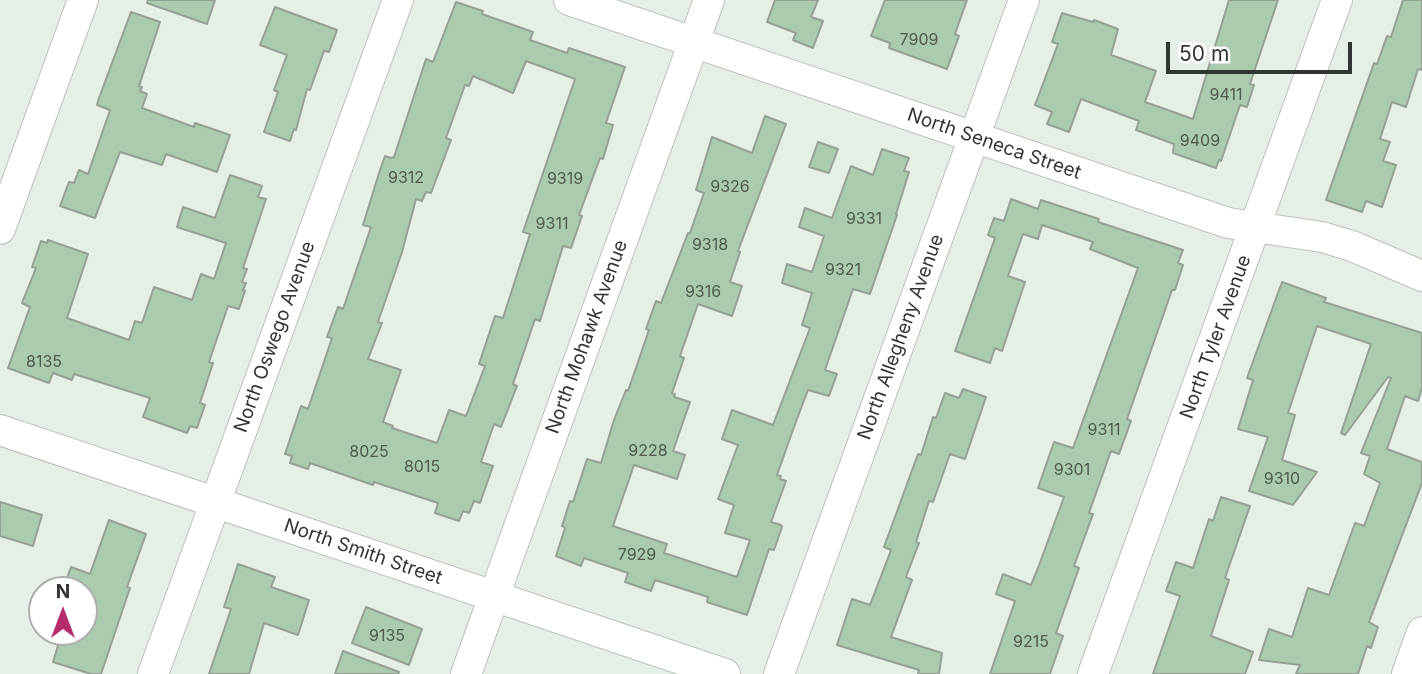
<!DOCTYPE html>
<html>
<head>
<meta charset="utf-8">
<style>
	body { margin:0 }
	#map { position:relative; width:1422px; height:674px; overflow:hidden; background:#e5efe6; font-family:Inter,sans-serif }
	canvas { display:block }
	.north { position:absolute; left:28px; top:576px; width:70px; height:70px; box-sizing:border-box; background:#fff; border:2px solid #adaead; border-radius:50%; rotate:0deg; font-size:19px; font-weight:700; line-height:28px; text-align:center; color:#313531 }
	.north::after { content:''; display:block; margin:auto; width:24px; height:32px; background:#b62d6d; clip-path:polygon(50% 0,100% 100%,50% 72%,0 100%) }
	.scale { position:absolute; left:1166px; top:42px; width:186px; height:32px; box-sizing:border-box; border:4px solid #313531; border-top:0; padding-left:9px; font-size:21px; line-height:24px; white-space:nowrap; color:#313531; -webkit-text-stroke:5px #fff; paint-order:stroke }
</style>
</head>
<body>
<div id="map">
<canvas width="1422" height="674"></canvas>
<div class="north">N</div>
<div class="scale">50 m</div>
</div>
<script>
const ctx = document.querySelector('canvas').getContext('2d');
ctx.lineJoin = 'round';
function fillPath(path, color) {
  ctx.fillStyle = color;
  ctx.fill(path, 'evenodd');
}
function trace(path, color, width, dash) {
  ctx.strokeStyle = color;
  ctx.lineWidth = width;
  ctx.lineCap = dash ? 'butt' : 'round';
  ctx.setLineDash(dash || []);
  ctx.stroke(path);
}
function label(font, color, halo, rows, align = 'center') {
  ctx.font = font + ' Inter,sans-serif';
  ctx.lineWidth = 7;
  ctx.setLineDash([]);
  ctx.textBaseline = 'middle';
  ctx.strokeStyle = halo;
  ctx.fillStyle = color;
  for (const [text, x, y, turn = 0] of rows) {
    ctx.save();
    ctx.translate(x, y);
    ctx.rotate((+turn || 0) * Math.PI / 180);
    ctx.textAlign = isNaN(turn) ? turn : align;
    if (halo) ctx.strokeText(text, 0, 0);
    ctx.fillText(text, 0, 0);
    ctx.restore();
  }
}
const building = new Path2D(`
	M 148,0 L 215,0 L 207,24 L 147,3 Z
	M 775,0 L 818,0 L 811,17 L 823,21 L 813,48 L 793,40 L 796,33 L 767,22 Z
	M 885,0 L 967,0 L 955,34 L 959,36 L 947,69 L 889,48 L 890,43 L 871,36 Z
	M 1229,0 L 1278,0 L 1250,84 L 1254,85 L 1247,107 L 1240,105 L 1221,161 L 1219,160 L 1216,168 L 1173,153 L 1174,144 L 1136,130 L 1139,121 L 1081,99 L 1069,132 L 1047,124 L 1052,112 L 1035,105 L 1058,44 L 1052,42 L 1062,13 L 1093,22 L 1094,20 L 1118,29 L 1111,55 L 1156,71 L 1145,102 L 1193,119 Z
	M 1403,0 L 1422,0 L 1422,70 L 1418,69 L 1406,107 L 1392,102 L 1380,139 L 1390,142 L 1383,161 L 1396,165 L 1382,207 L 1366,201 L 1362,212 L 1326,200 L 1374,63 L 1377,64 L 1387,36 L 1391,37 Z
	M 456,2 L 483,11 L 482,14 L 533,32 L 530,40 L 567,53 L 569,48 L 625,67 L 606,123 L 613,125 L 603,159 L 600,158 L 579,215 L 582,216 L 571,248 L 563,246 L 540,321 L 535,319 L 513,384 L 517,386 L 501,427 L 494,424 L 481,462 L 493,466 L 480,503 L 474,501 L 469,513 L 463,511 L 459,521 L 435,513 L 438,503 L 374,482 L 373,485 L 310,463 L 308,469 L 290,463 L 292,456 L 285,454 L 301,406 L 308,409 L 332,338 L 327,337 L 338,307 L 343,309 L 371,227 L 363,225 L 379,173 L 385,156 L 391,158 L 394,157 L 426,59 L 433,62 ZM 526,61 L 575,79 L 523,232 L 530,234 L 503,318 L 495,316 L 479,364 L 485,366 L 466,416 L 449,410 L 437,443 L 392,428 L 393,426 L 383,422 L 401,370 L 368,359 L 382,323 L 378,322 L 402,252 L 416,199 L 422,201 L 426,192 L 431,193 L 451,140 L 446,138 L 465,85 L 469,86 L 473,76 L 513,93 Z
	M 275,7 L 337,30 L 329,52 L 324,51 L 310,90 L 307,89 L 296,130 L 294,129 L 290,141 L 264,132 L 278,92 L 274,90 L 287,55 L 260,45 Z
	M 131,12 L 160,22 L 139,86 L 142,87 L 140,91 L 147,94 L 142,108 L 194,127 L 195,123 L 230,135 L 217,172 L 166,154 L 162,165 L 120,152 L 95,218 L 60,206 L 69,182 L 74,183 L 79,170 L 88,174 L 110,110 L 97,105 L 99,98 Z
	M 765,116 L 786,124 L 738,251 L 740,252 L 730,282 L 742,286 L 732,316 L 698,304 L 680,356 L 684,358 L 672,393 L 675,394 L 674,397 L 690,402 L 673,451 L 685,455 L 677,479 L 634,465 L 613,526 L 667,544 L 664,553 L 737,577 L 750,540 L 725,533 L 734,505 L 718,499 L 738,445 L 722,439 L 732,410 L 773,425 L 810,328 L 802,325 L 812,293 L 782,283 L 787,264 L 812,272 L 824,236 L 799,227 L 805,208 L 832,218 L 851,166 L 873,175 L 882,149 L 909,158 L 904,171 L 909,172 L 896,214 L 897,215 L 870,294 L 853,289 L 825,370 L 837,374 L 829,396 L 808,390 L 794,427 L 777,475 L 781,476 L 780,479 L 786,481 L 771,522 L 781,525 L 782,527 L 774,550 L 769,549 L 747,615 L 707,602 L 708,597 L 655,580 L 651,591 L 625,582 L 628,573 L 584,558 L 581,566 L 556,556 L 565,528 L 562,526 L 570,501 L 573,502 L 587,459 L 601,463 L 614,420 L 626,390 L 628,391 L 649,330 L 646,329 L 656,301 L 661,303 L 688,233 L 690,233 L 704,193 L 696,190 L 712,137 L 752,153 Z
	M 818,142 L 838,149 L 829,173 L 809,167 Z
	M 230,175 L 262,186 L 258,197 L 266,199 L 243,268 L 247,269 L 242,282 L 246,283 L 243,290 L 245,291 L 239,309 L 228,306 L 209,362 L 213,363 L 200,403 L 205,405 L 197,428 L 190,426 L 187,433 L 143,417 L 150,398 L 74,374 L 72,380 L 53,373 L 49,383 L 8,368 L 30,307 L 22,303 L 36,268 L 32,267 L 41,241 L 47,243 L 48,240 L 88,254 L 67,318 L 129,340 L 135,321 L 142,323 L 154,287 L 192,300 L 201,274 L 214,279 L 226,243 L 177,227 L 183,207 L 215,218 Z
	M 1011,199 L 1038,209 L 1041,200 L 1099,219 L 1098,222 L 1183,250 L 1178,263 L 1183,265 L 1175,290 L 1172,290 L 1127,419 L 1131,421 L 1119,454 L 1111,451 L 1089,513 L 1093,514 L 1074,566 L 1079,568 L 1056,633 L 1063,636 L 1050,674 L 990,674 L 1015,601 L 996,594 L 1003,574 L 1031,585 L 1038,568 L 1064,497 L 1038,488 L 1054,442 L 1073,448 L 1138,268 L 1090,249 L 1093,242 L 1042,225 L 1038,239 L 1023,234 L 1008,276 L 1025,282 L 1002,351 L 995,348 L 990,363 L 955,351 L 995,238 L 988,235 L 994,218 L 1004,221 Z
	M 1282,282 L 1326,298 L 1324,302 L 1422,333 L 1422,388 L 1418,401 L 1405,396 L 1387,449 L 1422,462 L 1422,483 L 1369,622 L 1378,627 L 1371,648 L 1367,646 L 1358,674 L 1296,674 L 1300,665 L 1259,660 L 1269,629 L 1292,637 L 1308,588 L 1329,595 L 1355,523 L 1364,526 L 1380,483 L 1364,474 L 1370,456 L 1361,453 L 1391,378 L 1388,377 L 1345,435 L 1341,433 L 1371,344 L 1317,326 L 1288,413 L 1295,415 L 1282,460 L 1317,472 L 1293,505 L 1249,491 L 1268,437 L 1238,429 L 1253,380 L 1247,378 Z
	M 963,389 L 986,397 L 965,459 L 950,454 L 933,502 L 929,501 L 916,542 L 919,543 L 906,577 L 912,580 L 891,637 L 942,653 L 939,674 L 918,674 L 919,670 L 837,645 L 852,599 L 870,605 L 891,550 L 884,547 L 918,454 L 921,455 L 933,417 L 936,418 L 945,393 L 959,398 Z
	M 1221,497 L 1250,506 L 1225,578 L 1229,580 L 1211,636 L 1253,652 L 1245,674 L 1153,674 L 1180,596 L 1166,591 L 1176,562 L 1193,568 L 1209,519 L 1213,521 Z
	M 0,502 L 42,515 L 33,546 L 0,536 Z
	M 109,520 L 146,534 L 127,587 L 130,588 L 101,674 L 91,674 L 53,662 L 62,632 L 84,632 L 84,590 L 74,590 L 64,586 L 71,567 L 90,574 Z
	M 238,564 L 275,577 L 271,587 L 309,600 L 298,635 L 264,623 L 249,674 L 209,674 L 231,609 L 224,607 Z
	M 366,607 L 422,629 L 409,665 L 352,643 Z
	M 343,651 L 399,672 L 398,674 L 335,674 Z`);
fillPath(building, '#abcbae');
trace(building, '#96a097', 2);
const minor = new Path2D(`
	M 569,0 L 1228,223 L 1322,237 L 1352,246 L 1422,276
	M 0,229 L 83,0
	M 0,430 L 725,674
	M 153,674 L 398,0
	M 466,674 L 709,0
	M 779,674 L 1024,0
	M 1093,674 L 1337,0
	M 1407,674 L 1422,632`);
trace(minor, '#b9c3ba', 32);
trace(minor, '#fff', 30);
label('16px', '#505a50', null, [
	["7909",919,40],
	["9411",1226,95],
	["9409",1200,141],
	["9312",406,178],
	["9319",565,179],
	["9326",730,187],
	["9331",864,219],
	["9311",552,224],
	["9318",710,245],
	["9321",843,270],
	["9316",703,292],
	["8135",44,362],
	["9311",1104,430],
	["9228",648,451],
	["8025",369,452],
	["8015",422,467],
	["9301",1072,470],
	["9310",1282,479],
	["7929",637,555],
	["9135",387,636],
	["9215",1031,642]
]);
label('19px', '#313531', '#fff', [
	["North Seneca Street",994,144,19],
	["North Oswego Avenue",275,337,-70],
	["North Mohawk Avenue",587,337,-70],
	["North Allegheny Avenue",901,337,-70],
	["North Tyler Avenue",1216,337,-70],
	["North Smith Street",363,552,19]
]);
</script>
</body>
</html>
